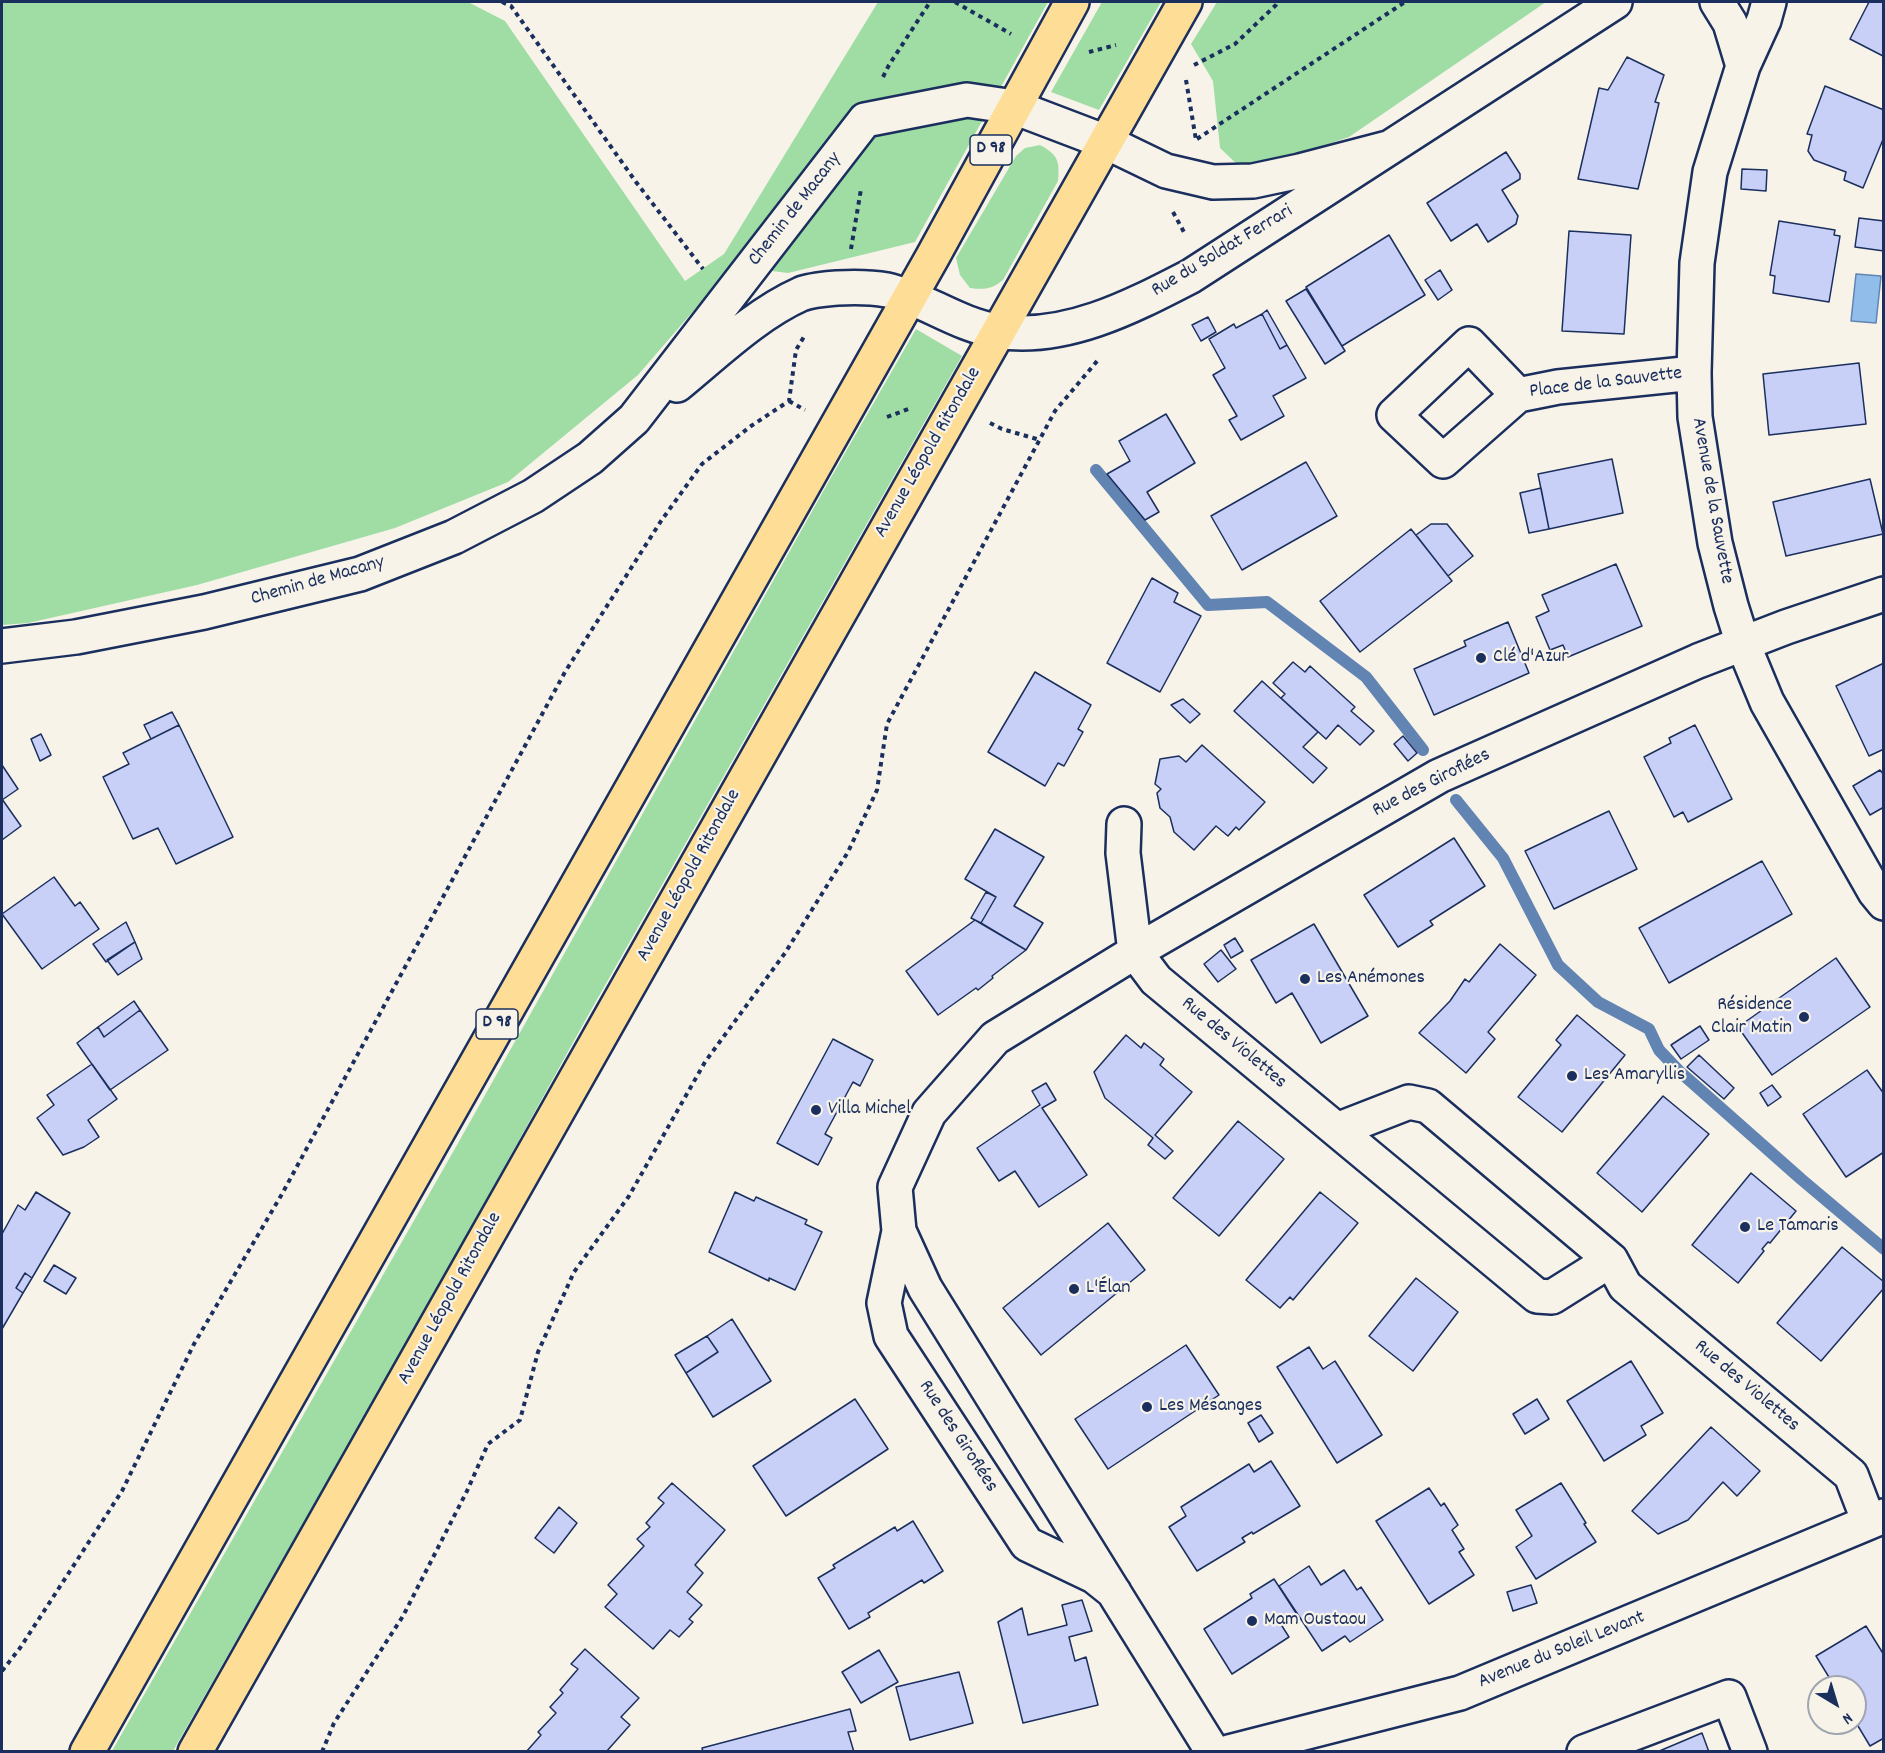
<!DOCTYPE html>
<html>
<head>
<meta charset="utf-8">
<style>
	body { margin:0 }
	#map { position:relative; width:1885px; height:1753px; overflow:hidden; background:#f7f3e8; font-family:Dekko,sans-serif }
	canvas { display:block }
	.frame { position:absolute; inset:0; border:3px solid #1b2f5e; pointer-events:none }
	.north { position:absolute; left:1807px; top:1675px; width:60px; height:60px; box-sizing:border-box; background:#f7f3e8; border:2px solid #9fa5b1; border-radius:50%; rotate:142deg; font-size:16px; font-weight:700; line-height:24px; text-align:center; color:#1b2f5e }
	.north::after { content:''; display:block; margin:auto; width:21px; height:27px; background:#1b2f5e; clip-path:polygon(50% 0,100% 100%,50% 72%,0 100%) }
</style>
</head>
<body>
<div id="map">
<canvas width="1885" height="1753"></canvas>
<div class="frame"></div>
<div class="north">N</div>
</div>
<script>
const ctx = document.querySelector('canvas').getContext('2d');
ctx.lineJoin = 'round';
function fillPath(path, color) {
  ctx.fillStyle = color;
  ctx.fill(path, 'evenodd');
}
function trace(path, color, width, dash) {
  ctx.strokeStyle = color;
  ctx.lineWidth = width;
  ctx.lineCap = dash ? 'butt' : 'round';
  ctx.setLineDash(dash || []);
  ctx.stroke(path);
}
function label(font, color, halo, rows, align = 'center') {
  ctx.font = font + ' Dekko,sans-serif';
  ctx.lineWidth = 4.5;
  ctx.setLineDash([]);
  ctx.textBaseline = 'middle';
  ctx.strokeStyle = halo;
  ctx.fillStyle = color;
  for (const [text, x, y, turn = 0] of rows) {
    ctx.save();
    ctx.translate(x, y);
    ctx.rotate((+turn || 0) * Math.PI / 180);
    ctx.textAlign = isNaN(turn) ? turn : align;
    if (halo) ctx.strokeText(text, 0, 0);
    ctx.fillText(text, 0, 0);
    ctx.restore();
  }
}
fillPath(new Path2D(`
	M 2,2 L 468,2 L 505,21 L 685,281 L 724,254 L 878,2 L 1048,2 L 915,242 L 788,273 L 732,266 L 638,375 L 508,482 L 395,528 L 197,585 L 28,623 L 2,625 Z
	M 1102,2 L 1161,2 L 1099,110 L 1051,92 Z
	M 1217,2 L 1546,2 L 1349,137 L 1262,167 L 1240,167 L 1220,148 L 1213,81 L 1191,44 Z
	M 1040,145 C 1058,155 1060,161 1058,181 L 1003,280 C 992,289 984,290 970,288 L 960,275 L 956,258 L 1016,156 L 1025,148 Z
	M 916,329 L 962,356 L 591,1010 L 429,1303 L 173,1751 L 112,1751 L 457,1145 L 829,481 Z`), '#9fdda5');
const water = new Path2D(`
	M 1856,274 L 1881,276 L 1876,323 L 1851,321 Z`);
fillPath(water, '#90bdea');
trace(water, '#6184b2', 1.5);
trace(new Path2D(`
	M 1096,470 L 1208,605 L 1267,602 L 1366,677 L 1423,750
	M 1456,800 L 1503,858 L 1558,965 L 1598,1002 L 1649,1029 L 1659,1050 L 1679,1071 L 1801,1179 L 1884,1249`), '#6184b2', 12);
const building = new Path2D(`
	M 1869,2 L 1884,2 L 1883,56 L 1850,39 Z
	M 1627,57 L 1664,75 L 1655,102 L 1659,103 L 1638,189 L 1578,179 L 1599,88 L 1608,90 Z
	M 1825,86 L 1884,110 L 1884,137 L 1863,188 L 1844,180 L 1846,172 L 1814,160 L 1808,151 L 1812,135 L 1807,134 Z
	M 1506,152 L 1520,174 L 1520,179 L 1502,190 L 1518,216 L 1516,224 L 1488,242 L 1477,224 L 1451,241 L 1427,203 Z
	M 1742,169 L 1767,170 L 1766,191 L 1741,189 Z
	M 1859,218 L 1884,221 L 1884,251 L 1855,247 Z
	M 1779,221 L 1835,230 L 1834,235 L 1840,236 L 1829,302 L 1773,293 L 1775,276 L 1770,275 Z
	M 1569,231 L 1631,235 L 1624,334 L 1562,331 Z
	M 1389,235 L 1425,295 L 1342,346 L 1306,287 Z
	M 1440,270 L 1452,290 L 1438,300 L 1425,280 Z
	M 1306,289 L 1345,351 L 1325,364 L 1286,301 Z
	M 1267,310 L 1287,345 L 1280,349 L 1262,314 Z
	M 1262,314 L 1280,349 L 1287,345 L 1306,378 L 1273,396 L 1284,416 L 1241,440 L 1229,420 L 1237,416 L 1213,375 L 1225,368 L 1209,339 L 1234,324 L 1236,328 Z
	M 1208,317 L 1216,332 L 1201,341 L 1192,325 Z
	M 1859,363 L 1866,424 L 1769,435 L 1763,374 Z
	M 1166,414 L 1195,463 L 1147,492 L 1159,512 L 1145,520 L 1107,474 L 1130,461 L 1119,441 Z
	M 1612,459 L 1623,513 L 1549,529 L 1538,474 Z
	M 1306,462 L 1337,516 L 1242,570 L 1211,516 Z
	M 1870,479 L 1883,534 L 1786,556 L 1773,502 Z
	M 1541,488 L 1549,529 L 1529,533 L 1520,493 Z
	M 1431,524 L 1447,524 L 1473,556 L 1448,576 L 1416,535 Z
	M 1411,529 L 1452,581 L 1360,652 L 1320,601 Z
	M 1616,564 L 1642,626 L 1568,657 L 1563,645 L 1550,650 L 1536,617 L 1549,611 L 1542,595 Z
	M 1152,578 L 1178,593 L 1174,602 L 1201,616 L 1160,692 L 1107,663 Z
	M 1508,622 L 1529,673 L 1434,715 L 1414,669 L 1466,646 L 1464,641 Z
	M 1293,662 L 1305,672 L 1310,666 L 1355,707 L 1351,711 L 1374,731 L 1360,745 L 1338,725 L 1326,739 L 1281,698 L 1285,694 L 1273,683 Z
	M 1884,663 L 1884,749 L 1869,756 L 1836,686 Z
	M 1035,672 L 1091,705 L 1078,729 L 1083,732 L 1064,766 L 1058,763 L 1045,786 L 988,752 Z
	M 1262,681 L 1318,732 L 1303,747 L 1327,768 L 1313,783 L 1234,711 Z
	M 1183,699 L 1200,714 L 1190,723 L 1171,705 Z
	M 172,712 L 179,725 L 151,739 L 144,725 Z
	M 179,725 L 233,837 L 176,864 L 158,828 L 133,839 L 103,777 L 129,764 L 123,753 Z
	M 1695,725 L 1732,799 L 1688,822 L 1683,812 L 1674,817 L 1644,757 L 1671,743 L 1669,738 Z
	M 41,734 L 51,755 L 40,761 L 31,739 Z
	M 1403,736 L 1417,753 L 1408,761 L 1394,744 Z
	M 1202,745 L 1265,802 L 1239,830 L 1236,827 L 1228,836 L 1216,826 L 1194,850 L 1174,832 L 1170,817 L 1160,808 L 1157,793 L 1161,789 L 1155,784 L 1160,759 L 1179,756 L 1186,762 Z
	M 2,765 L 18,789 L 2,800 Z
	M 1880,770 L 1884,775 L 1884,807 L 1870,815 L 1853,786 Z
	M 2,799 L 21,826 L 2,840 Z
	M 1609,811 L 1637,869 L 1554,909 L 1525,851 Z
	M 995,829 L 1044,857 L 1014,906 L 1043,923 L 1026,950 L 981,923 L 996,897 L 965,879 Z
	M 1454,838 L 1485,886 L 1430,921 L 1433,925 L 1398,947 L 1364,895 Z
	M 1762,861 L 1792,914 L 1669,983 L 1639,928 Z
	M 54,877 L 75,906 L 80,902 L 99,929 L 42,969 L 2,914 Z
	M 986,892 L 996,897 L 981,923 L 971,918 Z
	M 975,920 L 1026,950 L 992,976 L 993,978 L 978,990 L 976,988 L 938,1015 L 906,971 Z
	M 126,922 L 135,942 L 106,962 L 93,944 Z
	M 1314,924 L 1368,1016 L 1321,1043 L 1292,993 L 1276,1003 L 1251,960 Z
	M 1235,938 L 1243,951 L 1231,958 L 1224,945 Z
	M 135,942 L 142,959 L 118,975 L 107,960 Z
	M 1500,944 L 1536,975 L 1488,1032 L 1495,1039 L 1466,1073 L 1419,1033 L 1450,1001 L 1465,979 L 1469,982 Z
	M 1221,950 L 1236,969 L 1218,982 L 1204,964 Z
	M 1836,958 L 1870,1007 L 1772,1075 L 1738,1027 Z
	M 134,1001 L 140,1010 L 104,1037 L 98,1027 Z
	M 140,1010 L 168,1050 L 110,1090 L 77,1043 L 98,1027 L 104,1037 Z
	M 1577,1015 L 1625,1055 L 1562,1132 L 1518,1097 L 1561,1045 L 1556,1040 Z
	M 1700,1026 L 1709,1040 L 1681,1059 L 1671,1045 Z
	M 1126,1035 L 1141,1048 L 1144,1043 L 1164,1059 L 1160,1065 L 1192,1092 L 1155,1135 L 1173,1151 L 1165,1159 L 1148,1145 L 1153,1138 L 1105,1098 L 1094,1072 Z
	M 833,1039 L 873,1060 L 860,1086 L 853,1082 L 825,1134 L 832,1138 L 818,1165 L 777,1143 Z
	M 1699,1055 L 1734,1088 L 1724,1099 L 1687,1067 Z
	M 92,1064 L 117,1099 L 88,1120 L 99,1137 L 84,1147 L 63,1155 L 37,1118 L 54,1105 L 47,1095 Z
	M 1867,1070 L 1884,1094 L 1884,1152 L 1846,1177 L 1803,1114 Z
	M 1046,1083 L 1056,1100 L 1042,1108 L 1087,1175 L 1039,1207 L 1015,1171 L 999,1181 L 977,1148 L 1040,1105 L 1032,1091 Z
	M 1772,1085 L 1781,1097 L 1768,1106 L 1760,1093 Z
	M 1663,1096 L 1709,1134 L 1642,1212 L 1597,1173 Z
	M 1238,1121 L 1284,1159 L 1219,1236 L 1173,1198 Z
	M 1751,1173 L 1796,1211 L 1770,1243 L 1768,1242 L 1762,1249 L 1764,1251 L 1738,1283 L 1692,1245 Z
	M 36,1192 L 70,1213 L 32,1278 L 25,1273 L 16,1288 L 23,1293 L 2,1329 L 2,1234 L 18,1205 L 25,1210 Z
	M 735,1192 L 754,1201 L 756,1197 L 807,1220 L 805,1224 L 822,1232 L 795,1290 L 769,1278 L 769,1281 L 709,1252 Z
	M 1320,1192 L 1358,1223 L 1293,1300 L 1290,1297 L 1280,1308 L 1246,1280 Z
	M 1108,1223 L 1145,1270 L 1041,1355 L 1003,1308 Z
	M 1842,1247 L 1884,1282 L 1884,1288 L 1821,1361 L 1777,1323 Z
	M 54,1265 L 76,1278 L 66,1294 L 44,1281 Z
	M 25,1273 L 32,1278 L 23,1293 L 16,1288 Z
	M 1416,1278 L 1458,1312 L 1413,1371 L 1369,1336 Z
	M 732,1319 L 771,1381 L 713,1417 L 686,1373 L 718,1352 L 707,1336 Z
	M 707,1336 L 718,1352 L 686,1373 L 675,1355 Z
	M 1186,1345 L 1219,1395 L 1108,1469 L 1075,1419 Z
	M 1309,1347 L 1323,1369 L 1335,1361 L 1382,1435 L 1337,1463 L 1277,1367 Z
	M 1631,1361 L 1663,1413 L 1641,1426 L 1646,1435 L 1604,1461 L 1567,1401 Z
	M 855,1399 L 888,1449 L 786,1516 L 753,1466 Z
	M 1537,1399 L 1549,1419 L 1525,1434 L 1513,1414 Z
	M 1261,1415 L 1273,1433 L 1259,1442 L 1248,1423 Z
	M 1711,1427 L 1760,1471 L 1737,1496 L 1723,1482 L 1688,1520 L 1658,1534 L 1632,1511 Z
	M 1271,1461 L 1300,1506 L 1253,1534 L 1252,1532 L 1242,1538 L 1245,1542 L 1197,1571 L 1169,1527 L 1186,1516 L 1181,1507 L 1249,1464 L 1254,1472 Z
	M 672,1483 L 725,1530 L 695,1565 L 703,1573 L 687,1592 L 702,1605 L 689,1619 L 693,1622 L 679,1637 L 670,1630 L 653,1649 L 605,1607 L 617,1594 L 608,1585 L 644,1546 L 637,1539 L 650,1527 L 646,1523 L 664,1503 L 658,1498 Z
	M 1561,1483 L 1586,1523 L 1584,1524 L 1596,1542 L 1536,1579 L 1516,1547 L 1532,1536 L 1516,1510 Z
	M 1429,1488 L 1441,1506 L 1444,1503 L 1458,1525 L 1452,1530 L 1464,1549 L 1459,1552 L 1474,1575 L 1429,1604 L 1376,1521 Z
	M 559,1507 L 577,1523 L 554,1553 L 535,1538 Z
	M 913,1521 L 943,1571 L 924,1583 L 922,1580 L 868,1613 L 870,1617 L 849,1629 L 818,1578 L 835,1568 L 833,1565 L 895,1527 L 897,1531 Z
	M 1309,1566 L 1321,1585 L 1344,1570 L 1357,1590 L 1361,1587 L 1383,1620 L 1350,1642 L 1345,1636 L 1322,1651 L 1279,1586 Z
	M 1274,1579 L 1298,1616 L 1282,1626 L 1289,1637 L 1232,1674 L 1204,1629 L 1252,1598 L 1250,1594 Z
	M 1531,1585 L 1537,1603 L 1513,1611 L 1507,1592 Z
	M 1082,1600 L 1092,1631 L 1069,1637 L 1075,1661 L 1086,1657 L 1098,1705 L 1023,1723 L 998,1622 L 1022,1608 L 1028,1635 L 1067,1625 L 1062,1605 Z
	M 1866,1626 L 1884,1655 L 1884,1738 L 1870,1746 L 1855,1721 L 1855,1687 L 1835,1687 L 1816,1656 Z
	M 585,1649 L 639,1698 L 621,1717 L 630,1725 L 606,1752 L 526,1752 L 541,1735 L 538,1732 L 556,1713 L 550,1707 L 563,1693 L 560,1690 L 578,1669 L 571,1664 Z
	M 879,1650 L 898,1682 L 861,1703 L 842,1672 Z
	M 959,1672 L 973,1723 L 910,1740 L 896,1687 Z
	M 850,1709 L 856,1731 L 848,1732 L 854,1752 L 703,1752 L 702,1748 Z
	M 1702,1733 L 1709,1752 L 1657,1752 Z`);
fillPath(building, '#c9d0f8');
trace(building, '#1b2f5e', 1.5);
const street = new Path2D(`
	M 1717,2 L 1730,23 L 1743,66
	M 1769,2 L 1764,20 L 1743,66 L 1710,172 L 1697,263 L 1694,373 L 1695,417 L 1715,543 L 1731,606 L 1743,644 L 1767,702 L 1875,892 L 1884,903
	M 677,385 C 715,354 756,314 801,294 C 811,290 826,289 837,288 C 854,287 870,287 887,290 C 925,299 958,325 997,331 C 1065,342 1133,306 1191,276 L 1615,2
	M 1518,395 L 1443,461 L 1394,415 L 1469,344 L 1518,395 L 1558,387 L 1694,373
	M 2,646 L 76,637 L 204,612 L 360,574 L 454,537 L 533,496 L 590,458 L 634,419 L 865,120 L 967,100 L 1014,107 L 1106,142 L 1166,171 L 1213,182 L 1253,181 L 1300,171 L 1388,148
	M 1124,824 L 1123,853 L 1135,952 L 1156,980 L 1537,1296 L 1552,1297 L 1611,1260 L 1625,1286 L 1851,1475 L 1869,1522
	M 1337,1130 L 1409,1102 L 1428,1106 L 1611,1260
	M 899,1231 L 925,1288 L 1213,1752
	M 1114,1592 L 1094,1576 L 1027,1544 L 891,1336 L 884,1303 L 899,1231 L 895,1187 L 929,1113 L 995,1038 L 1135,952 L 1439,776 L 1698,661 L 1786,627 L 1884,594
	M 1229,1752 L 1460,1693 L 1884,1516
	M 1584,1752 L 1729,1697 L 1750,1752`);
const highway = new Path2D(`
	M 87,1752 L 933,256 L 1072,2
	M 195,1752 L 1185,2`);
trace(street, '#1b2f5e', 38);
trace(highway, '#1b2f5e', 38);
trace(new Path2D(`
	M 502,2 L 511,6 L 636,182 L 703,269
	M 955,2 L 1011,34
	M 1089,52 L 1116,45
	M 1194,65 L 1235,44 L 1276,5 L 1278,2
	M 883,77 L 889,65 L 930,2
	M 1186,80 L 1196,140
	M 1197,139 L 1405,2
	M 1173,212 L 1185,234
	M 851,249 L 861,189
	M 789,401 L 805,410
	M 887,417 L 911,408
	M 990,423 L 1002,429 L 1040,440
	M 2,1671 L 20,1648 L 122,1491 L 194,1344 L 282,1194 L 565,672 L 661,521 L 702,464 L 751,426 L 789,401 L 796,350 L 805,335
	M 322,1752 L 334,1723 L 403,1616 L 467,1491 L 488,1444 L 520,1420 L 538,1352 L 574,1272 L 629,1196 L 705,1062 L 785,953 L 848,852 L 877,790 L 887,724 L 1055,411 L 1098,360`), '#1b2f5e', 4, [4.5, 4.5]);
trace(street, '#f7f3e8', 33);
trace(highway, '#fedd96', 33);
for (const [x, y, r, color] of [
	[1481,658,6,"#1b2f5e"],
	[1305,979,6,"#1b2f5e"],
	[1804,1017,6,"#1b2f5e"],
	[1572,1076,6,"#1b2f5e"],
	[816,1110,6,"#1b2f5e"],
	[1745,1227,6,"#1b2f5e"],
	[1074,1289,6,"#1b2f5e"],
	[1147,1407,6,"#1b2f5e"],
	[1252,1621,6,"#1b2f5e"]
]) {
  const dot = new Path2D();
  dot.arc(x, y, r, 0, 2 * Math.PI);
  ctx.fillStyle = color;
  ctx.fill(dot);
  trace(dot, '#f7f3e8', 2);
}
for (const [x, y, w] of [
	[991,150,42],
	[497,1024,42]
]) {
  const box = new Path2D();
  box.roundRect(x - w / 2, y - 15, w, 30, 4.5);
  ctx.fillStyle = '#f7f3e8';
  ctx.fill(box);
  trace(box, '#1b2f5e', 1.5);
}
label('bold 18px', '#1b2f5e', null, [
	["D 98",991,150],
	["D 98",497,1024]
]);
label('20px', '#1b2f5e', '#f7f3e8', [
	["Chemin de Macany",796,210,-52],
	["Rue du Soldat Ferrari",1223,252,-31],
	["Place de la Sauvette",1606,384,-7],
	["Avenue Léopold Ritondale",929,453,-60],
	["Avenue de la Sauvette",1711,501,80],
	["Chemin de Macany",318,582,-16],
	["Rue des Giroflées",1432,784,-27],
	["Avenue Léopold Ritondale",690,876,-61],
	["Rue des Violettes",1233,1044,40],
	["Avenue Léopold Ritondale",451,1299,-61],
	["Rue des Violettes",1746,1387,40],
	["Rue des Giroflées",957,1437,57],
	["Avenue du Soleil Levant",1562,1651,-22]
]);
label('20px', '#1b2f5e', '#f7f3e8', [
	["Clé d'Azur",1493,658],
	["Les Anémones",1317,979],
	["Résidence",1792,1006,"right"],
	["Clair Matin",1792,1029,"right"],
	["Les Amaryllis",1584,1076],
	["Villa Michel",828,1110],
	["Le Tamaris",1757,1227],
	["L'Élan",1086,1289],
	["Les Mésanges",1159,1407],
	["Mam Oustaou",1264,1621]
], 'left');
</script>
</body>
</html>
